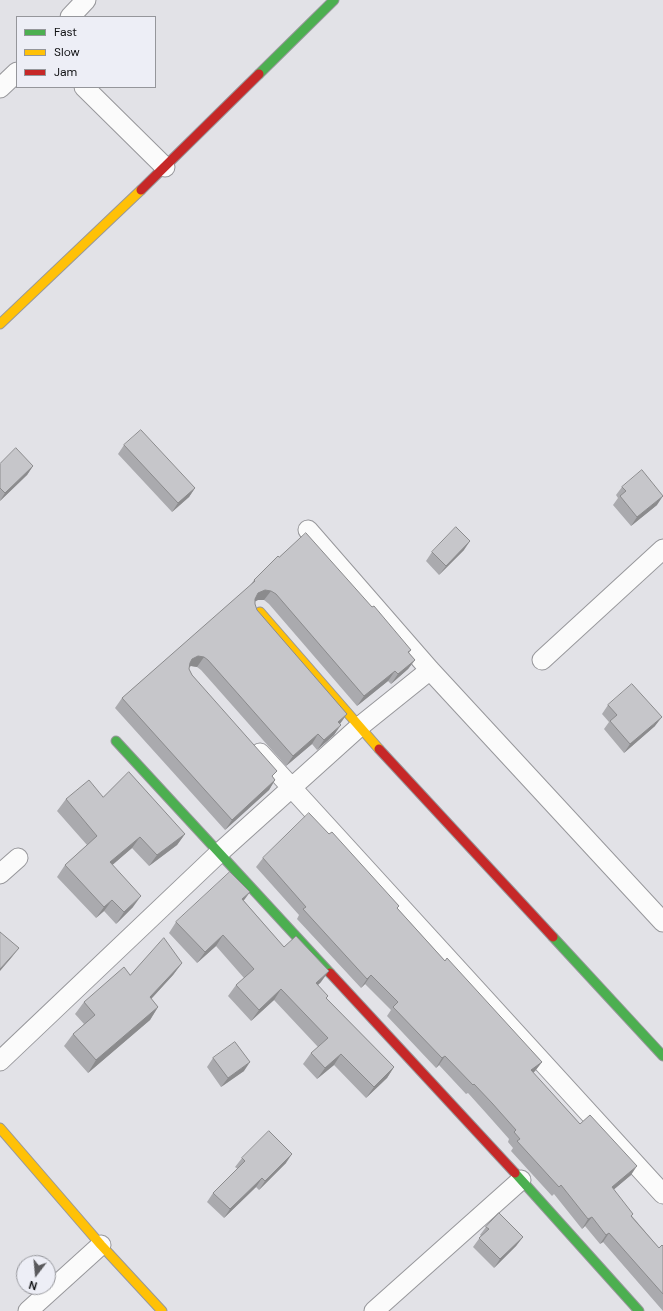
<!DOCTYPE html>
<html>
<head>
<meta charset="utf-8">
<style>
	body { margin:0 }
	#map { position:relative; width:663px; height:1311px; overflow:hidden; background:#e2e2e7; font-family:"DM Sans",sans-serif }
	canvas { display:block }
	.legend { position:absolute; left:16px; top:16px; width:140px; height:72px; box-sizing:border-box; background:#edeef6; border:1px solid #95969b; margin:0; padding:5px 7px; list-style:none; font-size:12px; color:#101113 }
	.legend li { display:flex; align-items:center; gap:8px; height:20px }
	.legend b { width:20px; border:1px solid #95969b }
	.north { position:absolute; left:16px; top:1255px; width:40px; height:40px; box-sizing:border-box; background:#edeef6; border:1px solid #95969b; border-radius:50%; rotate:196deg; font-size:11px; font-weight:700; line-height:16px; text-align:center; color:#101113 }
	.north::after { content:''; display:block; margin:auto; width:14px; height:18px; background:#5a5a5d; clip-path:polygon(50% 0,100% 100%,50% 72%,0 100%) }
</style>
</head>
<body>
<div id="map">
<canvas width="663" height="1311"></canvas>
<ul class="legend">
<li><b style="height:5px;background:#4caf50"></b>Fast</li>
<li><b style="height:5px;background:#ffc107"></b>Slow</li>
<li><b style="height:5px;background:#c62828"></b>Jam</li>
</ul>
<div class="north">N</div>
</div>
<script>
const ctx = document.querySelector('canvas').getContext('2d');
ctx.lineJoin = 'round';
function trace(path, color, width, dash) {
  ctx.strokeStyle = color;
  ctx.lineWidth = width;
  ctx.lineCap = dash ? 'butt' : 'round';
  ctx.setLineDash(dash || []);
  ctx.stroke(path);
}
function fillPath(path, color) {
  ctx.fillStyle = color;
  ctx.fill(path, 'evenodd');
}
const street = new Path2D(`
	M 70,17 L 86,0
	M 84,87 L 165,167
	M 0,88 L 17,72
	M 308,530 L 430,670 L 663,922
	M 542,660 L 663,549
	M 260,753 L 663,1194
	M 0,874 L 18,858
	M 0,1061 L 219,853 L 359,727 L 430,670
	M 28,1311 L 101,1245
	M 374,1311 L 521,1180`);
const fast = new Path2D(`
	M 259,74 L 334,0
	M 116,741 L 330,973
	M 553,937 L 663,1056
	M 515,1173 L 639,1311`);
const slow = new Path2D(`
	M 0,324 L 141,190
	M 260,612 L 379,749
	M 0,1128 L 101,1245 L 162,1311`);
const jam = new Path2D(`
	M 141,190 L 259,74
	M 379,749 L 553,937
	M 330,973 L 515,1173`);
trace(street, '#97979b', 21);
trace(fast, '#97979b', 11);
trace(slow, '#97979b', 11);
trace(jam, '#97979b', 11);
trace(street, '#fbfbfb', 19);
trace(fast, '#4caf50', 9);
trace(slow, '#ffc107', 9);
trace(jam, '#c62828', 9);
fillPath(new Path2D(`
	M 124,445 L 195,488 L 189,497 L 172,512 L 118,454 Z
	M 0,464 L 33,466 L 27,475 L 0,501 Z
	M 622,487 L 657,505 L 631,526 L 613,505 L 618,498 L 616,495 Z
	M 464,550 L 439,575 L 426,561 L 432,552 Z
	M 254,580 L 411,650 L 409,653 L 415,660 L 408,669 L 391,684 L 388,681 L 357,706 L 269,604 L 264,600 L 258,600 L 255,601 L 255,604 L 257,610 L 340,724 L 334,735 L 317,750 L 312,744 L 286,766 L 201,670 L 197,667 L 191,666 L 189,667 L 189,669 L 192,675 L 275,780 L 269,790 L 225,830 L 115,708 L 122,698 L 249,587 Z
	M 608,705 L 655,726 L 624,753 L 604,729 L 609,722 L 602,714 Z
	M 103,797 L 185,834 L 177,845 L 149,866 L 132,848 L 112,865 L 133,907 L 116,924 L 104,911 L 96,918 L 57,877 L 65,865 L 87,845 L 57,811 L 66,799 Z
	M 263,858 L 397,908 L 445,961 L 542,1062 L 535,1071 L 533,1073 L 580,1124 L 631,1175 L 613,1190 L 632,1216 L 659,1248 L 663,1246 L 663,1311 L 603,1242 L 600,1244 L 585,1226 L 582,1229 L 554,1194 L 552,1196 L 511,1151 L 513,1148 L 508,1142 L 509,1139 L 486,1113 L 468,1093 L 466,1094 L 439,1065 L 436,1068 L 387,1016 L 391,1010 L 365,984 L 361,988 L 297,919 L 299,915 L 256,867 Z
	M 244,901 L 284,947 L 321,982 L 318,985 L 326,998 L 394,1067 L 387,1078 L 366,1098 L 334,1065 L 317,1079 L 303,1064 L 311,1053 L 318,1047 L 274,1000 L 251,1021 L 228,996 L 236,985 L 244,978 L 216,946 L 197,963 L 169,933 L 176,922 Z
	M 182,963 L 173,975 L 151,999 L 158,1007 L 150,1020 L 88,1073 L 64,1046 L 73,1034 L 84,1024 L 75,1014 L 84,1002 L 130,975 Z
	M 213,1058 L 244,1071 L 221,1087 L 207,1067 Z
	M 242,1158 L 286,1163 L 259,1190 L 256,1187 L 224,1218 L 207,1202 L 213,1193 L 238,1169 L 235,1167 Z
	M 486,1227 L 523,1237 L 516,1246 L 494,1268 L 473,1247 L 481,1236 L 480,1235 Z`), '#aaaaae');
fillPath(new Path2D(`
	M 33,466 L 27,475 L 0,501 L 5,493 Z
	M 195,488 L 189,497 L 172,512 L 178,503 Z
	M 663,496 L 657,505 L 631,526 L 637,517 Z
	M 470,541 L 464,550 L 439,575 L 446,566 Z
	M 265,590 L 271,591 L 264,600 L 258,600 L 252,603 L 258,593 Z
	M 198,656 L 204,657 L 197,667 L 191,666 L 185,669 L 192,659 Z
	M 415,660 L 408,669 L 391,684 L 398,674 Z
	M 395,671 L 388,681 L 357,706 L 364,696 Z
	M 347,714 L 340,724 L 338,722 Z
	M 662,717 L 655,726 L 624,753 L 630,744 Z
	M 341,725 L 334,735 L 317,750 L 324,740 Z
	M 318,734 L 312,744 L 286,766 L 293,756 Z
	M 275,780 L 269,790 L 225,830 L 232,820 Z
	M 185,834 L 177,845 L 149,866 L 157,855 Z
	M 140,837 L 132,848 L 102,874 L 110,862 Z
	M 250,892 L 242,903 L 242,899 Z
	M 141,896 L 133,907 L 116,924 L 124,912 Z
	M 112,900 L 104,911 L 96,918 L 104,907 Z
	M 223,935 L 216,946 L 197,963 L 205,952 Z
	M 19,948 L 12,957 L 0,971 L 0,969 Z
	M 182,963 L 173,975 L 141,1010 L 150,997 Z
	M 329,971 L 321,982 L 308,994 L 316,983 Z
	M 371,975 L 365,984 L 361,988 L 367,979 Z
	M 281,989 L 274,1000 L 251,1021 L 259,1010 Z
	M 158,1007 L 150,1020 L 88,1073 L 96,1060 Z
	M 341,1054 L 334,1065 L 317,1079 L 325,1068 Z
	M 445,1056 L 439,1065 L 436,1068 L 442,1058 Z
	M 250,1062 L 244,1071 L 221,1087 L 228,1078 Z
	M 542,1062 L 535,1071 L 525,1080 L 531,1070 Z
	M 394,1067 L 387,1078 L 366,1098 L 374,1087 Z
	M 292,1154 L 286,1163 L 259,1190 L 265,1181 Z
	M 637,1166 L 631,1175 L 605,1197 L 612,1187 Z
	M 262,1178 L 256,1187 L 224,1218 L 230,1209 Z
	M 592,1217 L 585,1226 L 582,1229 L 588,1219 Z
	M 609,1233 L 603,1242 L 600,1244 L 606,1235 Z
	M 523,1237 L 516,1246 L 494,1268 L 500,1259 Z`), '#8b8b8d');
const building = new Path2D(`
	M 141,430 L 195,488 L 178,503 L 124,445 Z
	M 16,448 L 33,466 L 5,493 L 0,488 L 0,464 Z
	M 642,470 L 663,496 L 637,517 L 620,496 L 626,491 L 622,487 Z
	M 456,527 L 470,541 L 446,566 L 432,552 Z
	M 306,533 L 372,607 L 374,606 L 411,650 L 408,652 L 415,660 L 398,674 L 395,671 L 364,696 L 276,594 L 271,591 L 265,590 L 258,593 L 255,599 L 255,604 L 257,610 L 347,714 L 338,722 L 341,725 L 324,740 L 318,734 L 293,756 L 208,660 L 204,657 L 198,656 L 192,659 L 190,663 L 189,669 L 192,675 L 277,771 L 272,776 L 275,780 L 232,820 L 122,698 L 255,581 L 254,580 L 278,556 L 279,557 Z
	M 632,684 L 662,717 L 630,744 L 610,721 L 617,715 L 608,705 Z
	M 129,772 L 185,834 L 157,855 L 140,837 L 110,862 L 141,896 L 124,912 L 112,900 L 104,907 L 65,865 L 97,836 L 66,799 L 89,780 L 103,797 Z
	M 309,813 L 329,834 L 332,832 L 399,906 L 397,908 L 445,961 L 447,958 L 542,1062 L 531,1070 L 580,1124 L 590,1115 L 637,1166 L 612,1187 L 633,1214 L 631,1216 L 659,1248 L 662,1245 L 663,1246 L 663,1294 L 609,1233 L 606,1235 L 592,1217 L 588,1219 L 561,1185 L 559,1187 L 517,1141 L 520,1139 L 514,1132 L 516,1130 L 492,1103 L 474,1084 L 473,1085 L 445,1056 L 442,1058 L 393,1007 L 398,1002 L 371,975 L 367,979 L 303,909 L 306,907 L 263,858 Z
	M 230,872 L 250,892 L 242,899 L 284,947 L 296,936 L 329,971 L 316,983 L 328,996 L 326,998 L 394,1067 L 374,1087 L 341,1054 L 325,1068 L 311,1053 L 328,1038 L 281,989 L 259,1010 L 236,985 L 254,969 L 223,935 L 205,952 L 176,922 Z
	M 0,932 L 19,948 L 0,969 Z
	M 164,938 L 182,963 L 150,997 L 158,1007 L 96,1060 L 73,1034 L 95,1015 L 84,1002 L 124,967 L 130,975 Z
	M 235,1042 L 250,1062 L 228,1078 L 213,1058 Z
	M 269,1131 L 292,1154 L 265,1181 L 262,1178 L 230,1209 L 213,1193 L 245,1161 L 242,1158 Z
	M 499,1213 L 523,1237 L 500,1259 L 479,1238 L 489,1229 L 486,1227 Z`);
fillPath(building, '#c6c6ca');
trace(building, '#8b8b8d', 1);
</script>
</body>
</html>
